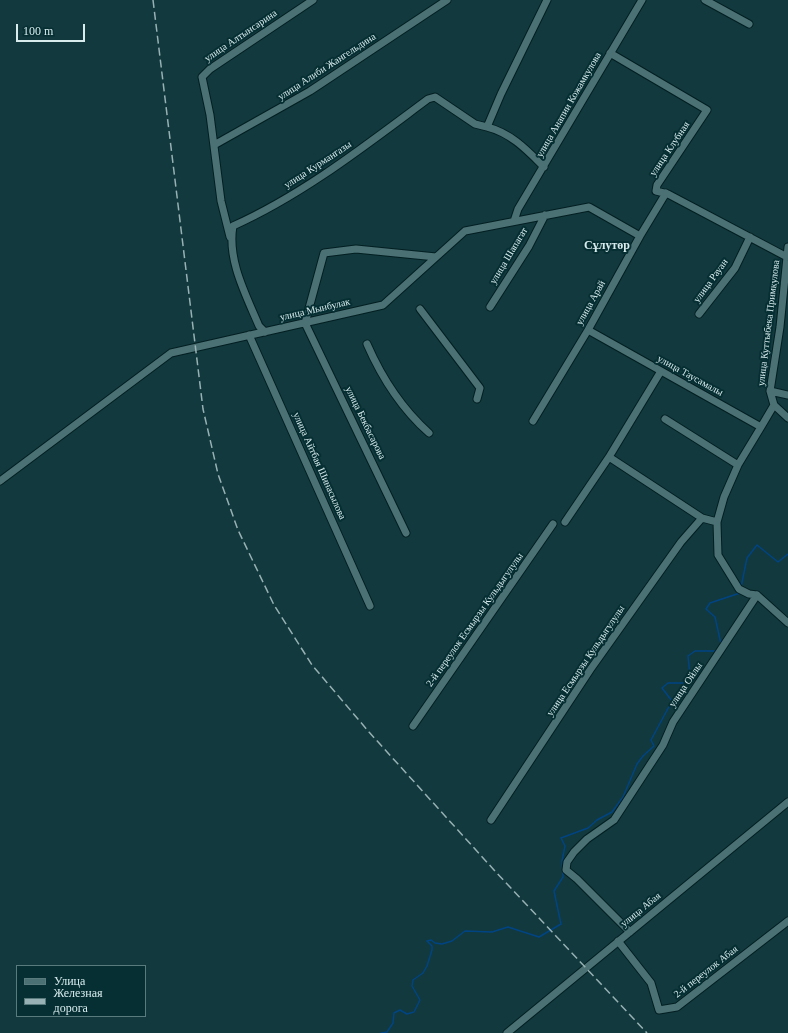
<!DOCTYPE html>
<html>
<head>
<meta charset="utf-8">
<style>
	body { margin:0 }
	#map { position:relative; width:788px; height:1033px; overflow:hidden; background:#12393d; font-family:Georgia,serif }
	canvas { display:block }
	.legend { position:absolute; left:16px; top:965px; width:130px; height:52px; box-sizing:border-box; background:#062f33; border:1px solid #5a7b7e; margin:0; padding:5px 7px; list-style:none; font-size:12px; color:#d8ecee }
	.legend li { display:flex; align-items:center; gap:8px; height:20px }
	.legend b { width:20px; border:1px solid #5a7b7e }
	.scale { position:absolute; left:16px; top:24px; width:69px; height:18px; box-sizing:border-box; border:2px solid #d8ecee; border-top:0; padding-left:5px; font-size:12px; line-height:14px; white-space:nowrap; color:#d8ecee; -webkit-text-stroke:3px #062f33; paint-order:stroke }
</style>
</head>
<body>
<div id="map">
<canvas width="788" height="1033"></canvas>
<ul class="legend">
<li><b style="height:5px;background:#4b7175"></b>Улица</li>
<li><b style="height:5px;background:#97b1b4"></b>Железная дорога</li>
</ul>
<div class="scale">100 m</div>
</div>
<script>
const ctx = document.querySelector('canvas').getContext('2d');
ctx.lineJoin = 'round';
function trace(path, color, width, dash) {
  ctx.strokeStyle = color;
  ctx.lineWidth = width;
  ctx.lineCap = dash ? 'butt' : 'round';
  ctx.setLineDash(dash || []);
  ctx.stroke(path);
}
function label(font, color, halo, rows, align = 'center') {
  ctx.font = font + ' Georgia,serif';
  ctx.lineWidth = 4;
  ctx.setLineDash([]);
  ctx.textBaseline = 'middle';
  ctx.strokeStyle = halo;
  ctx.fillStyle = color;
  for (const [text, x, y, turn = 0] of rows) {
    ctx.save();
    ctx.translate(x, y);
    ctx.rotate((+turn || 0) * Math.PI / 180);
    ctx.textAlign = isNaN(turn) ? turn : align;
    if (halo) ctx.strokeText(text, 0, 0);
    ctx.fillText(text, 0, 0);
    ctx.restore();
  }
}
trace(new Path2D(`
	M 741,587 L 747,558 L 757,545 L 778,562 L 788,554
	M 721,644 L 715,617 L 706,609 L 710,603 L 740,593
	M 381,1033 L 387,1032 L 393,1023 L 394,1013 L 400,1010 L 407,1014 L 414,1012 L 420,1000 L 412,986 L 413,980 L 423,973 L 427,966 L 432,950 L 432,946 L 427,941 L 431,940 L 435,943 L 442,944 L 452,941 L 465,931 L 492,932 L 508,927 L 539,937 L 561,924 L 554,891 L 563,877 L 562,861 L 565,846 L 561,838 L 588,828 L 597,820 L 612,812 L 623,797 L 637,764 L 643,756 L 654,746 L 651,740 L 672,701 L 662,688 L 668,683 L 683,683 L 690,675 L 688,656 L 695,651 L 716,651`), '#004484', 1.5);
const minor = new Path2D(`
	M 705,0 L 749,24
	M 610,53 L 707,110 L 657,185 L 656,191 L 668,194 L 787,257
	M 487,127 C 511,133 527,150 544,167
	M 214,145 L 310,91 L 447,0
	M 514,221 L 518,209 L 642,0
	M 230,237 L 221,201 L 210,115 L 202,77 L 210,69 L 313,0
	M 788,247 L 780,327 L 770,391 L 774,405 L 788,418
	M 490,307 L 529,246 L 545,215
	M 420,309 L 480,388 L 477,399
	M 699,314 L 735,268 L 750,237
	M 588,330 L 761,427 L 774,405
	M 265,332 L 259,326 C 246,295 227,260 233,226 C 304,194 366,145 428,99 L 435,97 L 475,124 L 487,127 L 501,94 L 547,0
	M 249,335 L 370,606
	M 367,344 C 381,376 402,409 429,433
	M 770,391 L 788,395
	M 665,419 L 738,465
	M 533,421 L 588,330 L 640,236 L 666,193
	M 609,457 L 661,371
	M 0,481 L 171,353 L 383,305 L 465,231 L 589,207 L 640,236
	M 565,522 L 609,457 L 702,518
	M 406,533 L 305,323 L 324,253 L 356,249 L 436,257
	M 757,595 L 788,623
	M 413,726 L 553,524
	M 491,820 L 590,670 L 681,542 L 702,518 L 717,522
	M 630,932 L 577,879 L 566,870 L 567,862 L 574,852 L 587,839 L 614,820 L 663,745 L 673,722 L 757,595 L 749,594 L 739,589 L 718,555 L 717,522 L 724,497 L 738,465 L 761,427
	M 618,941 L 651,983 L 659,1010 L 677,1007 L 788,921
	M 507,1033 L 788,802`);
trace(minor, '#021f22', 9);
trace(minor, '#4b7175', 7);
trace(new Path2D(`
	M 153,0 L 203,409 L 218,474 L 238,530 L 274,605 L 312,665 L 369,732 L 494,870 L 647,1033`), '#97b1b4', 1.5, [8, 4]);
label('10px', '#d8ecee', '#062f33', [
	["улица Алтынсарина",241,36,-34],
	["улица Алиби Жангельдина",327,67,-33],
	["улица Анапии Кожамкулова",569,105,-60],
	["улица Клубная",670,149,-56],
	["улица Курмангазы",318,165,-33],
	["улица Шапагат",509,256,-59],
	["улица Рауан",711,281,-54],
	["улица Арай",591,303,-61],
	["улица Мынбулак",315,310,-13],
	["улица Куттыбека Примкулова",769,323,-83],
	["улица Таусамалы",690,376,29],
	["улица Бекбасарова",365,423,64],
	["улица Айтбая Шинасылова",319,466,66],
	["2-й переулок Есмырзы Кульдыгулулы",475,620,-55],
	["улица Есмырзы Кульдыгулулы",586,661,-56],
	["улица Ойлы",686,685,-56],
	["улица Абая",641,910,-39],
	["2-й переулок Абая",706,972,-38]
]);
label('bold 12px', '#d8ecee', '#062f33', [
	["Сұлутөр",607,246]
]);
</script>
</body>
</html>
